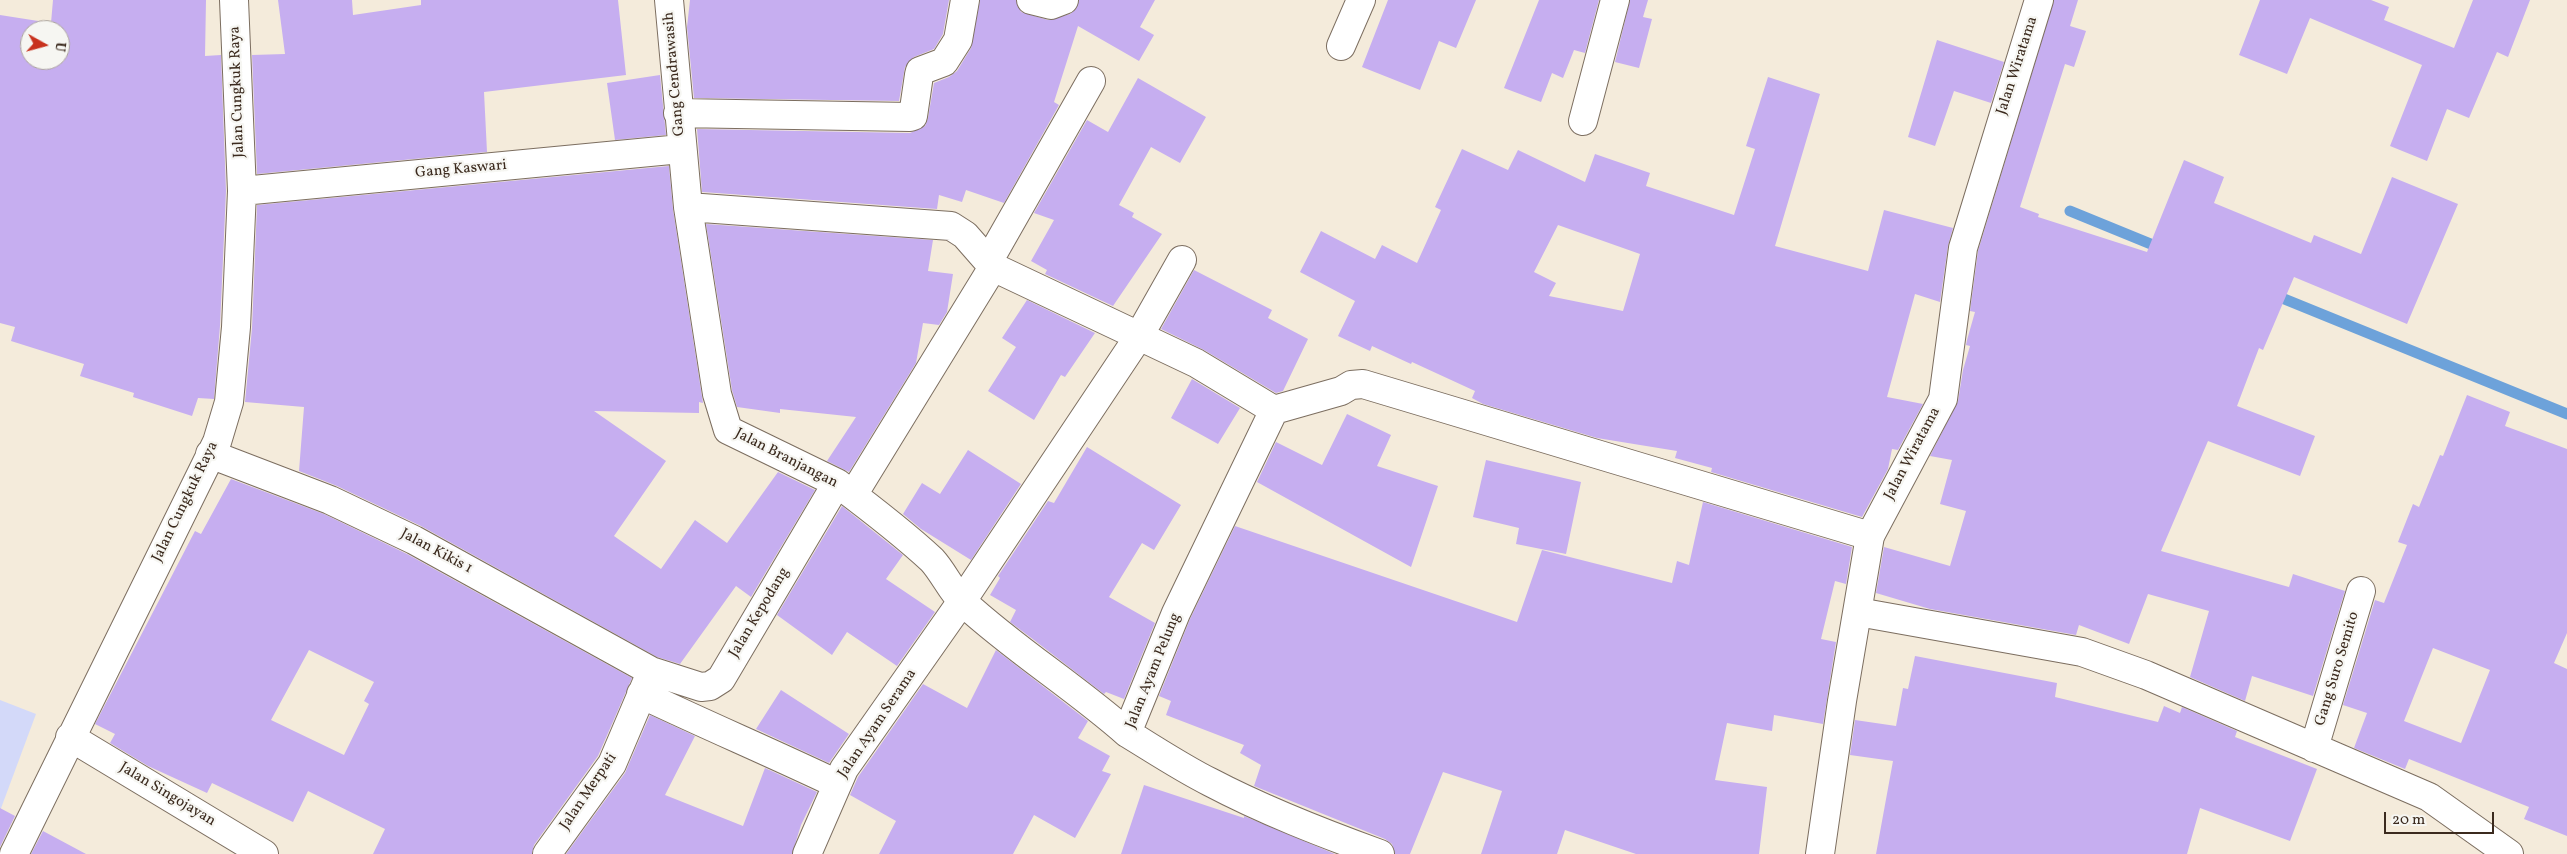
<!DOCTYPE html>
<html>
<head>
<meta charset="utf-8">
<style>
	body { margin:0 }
	#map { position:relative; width:2567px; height:854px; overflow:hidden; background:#f4ebdb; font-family:Vollkorn,serif }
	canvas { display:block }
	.north { position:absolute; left:20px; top:20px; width:50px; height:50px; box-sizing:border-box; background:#f6f6f2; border:1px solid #aba49d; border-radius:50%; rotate:97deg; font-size:14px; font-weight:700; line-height:20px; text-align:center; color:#3b2a1e }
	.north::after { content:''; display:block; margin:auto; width:18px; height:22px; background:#c8321e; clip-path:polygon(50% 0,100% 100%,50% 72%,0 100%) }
	.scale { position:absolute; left:2384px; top:812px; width:110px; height:22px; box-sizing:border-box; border:2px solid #3b2a1e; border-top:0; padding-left:6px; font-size:15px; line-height:18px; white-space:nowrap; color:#3b2a1e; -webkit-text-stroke:4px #f6f6f2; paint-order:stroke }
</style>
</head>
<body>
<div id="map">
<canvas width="2567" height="854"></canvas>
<div class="north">U</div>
<div class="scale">20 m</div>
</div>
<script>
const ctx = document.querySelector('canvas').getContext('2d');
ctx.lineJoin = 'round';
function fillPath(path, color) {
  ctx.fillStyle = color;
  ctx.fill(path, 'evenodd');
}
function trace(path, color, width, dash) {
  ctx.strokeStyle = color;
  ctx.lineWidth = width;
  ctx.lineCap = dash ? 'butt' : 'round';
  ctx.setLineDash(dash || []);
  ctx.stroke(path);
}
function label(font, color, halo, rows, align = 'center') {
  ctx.font = font + ' Vollkorn,serif';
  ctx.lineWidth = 4.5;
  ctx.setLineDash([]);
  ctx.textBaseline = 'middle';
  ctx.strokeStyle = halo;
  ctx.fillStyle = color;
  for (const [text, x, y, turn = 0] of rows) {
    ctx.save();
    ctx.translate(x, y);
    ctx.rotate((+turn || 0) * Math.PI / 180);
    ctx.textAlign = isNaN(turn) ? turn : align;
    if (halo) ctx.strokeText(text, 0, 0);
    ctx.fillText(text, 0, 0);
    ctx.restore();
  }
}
fillPath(new Path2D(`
	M 0,700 L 36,714 L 0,811 Z`), '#d3d9f9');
trace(new Path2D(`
	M 2070,211 L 2163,249
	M 2272,294 L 2567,414`), '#6da2da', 11);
fillPath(new Path2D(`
	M 53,0 L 206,0 L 205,56 L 221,55 L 226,191 L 220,326 L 214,399 L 198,398 L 192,416 L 133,397 L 134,393 L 80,376 L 84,364 L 11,341 L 15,327 L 0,323 L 0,15 L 51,23 ZM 30,30 L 60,30 L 60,60 L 30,60 Z
	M 278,0 L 352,0 L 353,15 L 421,5 L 421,0 L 618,0 L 626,75 L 484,92 L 487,152 L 257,174 L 252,55 L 285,54 Z
	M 690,0 L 949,0 L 943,34 L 934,49 L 914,57 L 905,67 L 899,101 L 694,98 L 687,27 Z
	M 980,0 L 1016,0 L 1021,12 L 1048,20 L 1070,14 L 1076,9 L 1079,0 L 1155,0 L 1140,27 L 1154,35 L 1139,61 L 1078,26 L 1054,102 L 1059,105 L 1004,203 L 966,190 L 962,202 L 939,195 L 937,209 L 702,192 L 697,129 L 910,133 L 925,126 L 928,118 L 934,83 L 949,77 L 957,71 L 971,48 Z
	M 1388,0 L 1476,0 L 1456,48 L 1439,41 L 1420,90 L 1362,67 Z
	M 1539,0 L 1599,0 L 1585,53 L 1574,50 L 1563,78 L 1552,73 L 1541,102 L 1504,88 Z
	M 1630,0 L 1648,0 L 1643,17 L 1652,19 L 1639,68 L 1615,62 Z
	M 2054,0 L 2078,0 L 2070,26 L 2086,31 L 2074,67 L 2065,64 L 2020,207 L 2039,214 L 2038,217 L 2147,252 L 2184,160 L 2224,177 L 2214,203 L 2311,243 L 2314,235 L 2361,254 L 2392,177 L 2458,204 L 2407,324 L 2294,277 L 2263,350 L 2259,348 L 2237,406 L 2315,436 L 2300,476 L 2208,441 L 2161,551 L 2289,587 L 2293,574 L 2345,591 L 2313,696 L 2252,676 L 2245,701 L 2190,677 L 2209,611 L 2148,594 L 2129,644 L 2079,625 L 2076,635 L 1930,609 L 1876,593 L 1884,547 L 1950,566 L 1966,511 L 1940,504 L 1952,460 L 1930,456 L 1958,401 L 1963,370 L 1970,346 L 1966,345 L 1967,340 L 1975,312 L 1970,311 L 1978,251 Z
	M 2260,0 L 2371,0 L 2389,7 L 2384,20 L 2454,48 L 2473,0 L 2530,0 L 2508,57 L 2497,52 L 2469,118 L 2447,109 L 2427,161 L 2390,146 L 2422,65 L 2310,18 L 2287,74 L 2239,55 Z
	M 1937,40 L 2004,62 L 1991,103 L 1954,91 L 1935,146 L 1908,137 Z
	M 660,75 L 666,135 L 615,140 L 607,83 Z
	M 1768,77 L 1820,94 L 1775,246 L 1868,271 L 1884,210 L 1953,228 L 1948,246 L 1940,302 L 1915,294 L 1887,397 L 1923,404 L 1898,450 L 1892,449 L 1888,469 L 1862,517 L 1711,472 L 1712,468 L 1675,458 L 1677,451 L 1597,438 L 1483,404 L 1472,398 L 1475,391 L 1412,362 L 1411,364 L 1372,346 L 1370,351 L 1338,336 L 1355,301 L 1300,272 L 1321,231 L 1375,259 L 1382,245 L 1417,263 L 1441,210 L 1435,207 L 1462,149 L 1508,170 L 1518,150 L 1585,182 L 1595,154 L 1650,173 L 1646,186 L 1734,215 L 1755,149 L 1746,146 ZM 1558,225 L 1640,254 L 1623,311 L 1549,296 L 1556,283 L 1534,272 Z
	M 1138,78 L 1206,117 L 1180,163 L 1151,147 L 1119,205 L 1134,213 L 1132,217 L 1162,234 L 1113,306 L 1045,274 L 1047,270 L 1031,261 L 1054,220 L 1034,213 L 1087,120 L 1108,132 Z
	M 669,166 L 673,209 L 703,403 L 699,402 L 699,413 L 594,411 L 666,461 L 614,536 L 661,569 L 695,520 L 727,543 L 778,472 L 815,490 L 751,597 L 736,586 L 680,664 L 657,657 L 421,526 L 337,486 L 299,471 L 304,407 L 245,402 L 252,328 L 257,205 Z
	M 706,224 L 933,240 L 928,271 L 953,274 L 947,312 L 939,325 L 923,323 L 916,363 L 849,472 L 827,461 L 856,417 L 780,409 L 780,413 L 737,407 L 732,390 Z
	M 1194,270 L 1272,310 L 1268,318 L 1308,339 L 1283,391 L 1276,393 L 1204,350 L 1161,329 Z
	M 1027,300 L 1095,333 L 1065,377 L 1061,375 L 1034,420 L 988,391 L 1016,347 L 1002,338 Z
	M 1192,379 L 1240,408 L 1218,444 L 1171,418 Z
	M 2467,395 L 2510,412 L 2505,426 L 2567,449 L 2567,633 L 2554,663 L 2567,669 L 2567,836 L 2524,819 L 2529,807 L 2409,759 L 2405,769 L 2354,748 L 2367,713 L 2343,705 L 2375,600 L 2384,603 L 2407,545 L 2398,542 L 2413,504 L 2419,507 L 2440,455 L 2443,456 ZM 2433,648 L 2490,670 L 2461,743 L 2404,721 Z
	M 1347,414 L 1391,435 L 1377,466 L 1438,486 L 1411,567 L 1257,482 L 1276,442 L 1322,465 Z
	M 1087,447 L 1181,505 L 1154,550 L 1142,543 L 1109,597 L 1155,623 L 1124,699 L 1106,692 L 1104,694 L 1034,640 L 1010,622 L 1016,610 L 990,595 L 1000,578 L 998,576 L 1048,501 L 1054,503 Z
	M 968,450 L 1021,484 L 971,560 L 921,529 L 903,514 L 922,483 L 940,494 Z
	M 1486,460 L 1581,482 L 1566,554 L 1516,544 L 1519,528 L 1473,517 Z
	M 231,479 L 324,514 L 407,554 L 632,678 L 598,756 L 534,845 L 532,854 L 373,854 L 385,829 L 308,791 L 293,822 L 212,783 L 207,793 L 148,766 L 110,743 L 115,734 L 95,724 L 195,531 L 201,534 ZM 309,650 L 374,682 L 364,701 L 369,704 L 344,755 L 271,720 Z
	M 1703,502 L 1852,547 L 1846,584 L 1835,581 L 1821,639 L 1836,642 L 1823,724 L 1774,715 L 1772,731 L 1727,723 L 1715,780 L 1767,787 L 1759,854 L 1636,854 L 1565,830 L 1557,854 L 1481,854 L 1502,791 L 1443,772 L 1410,854 L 1395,854 L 1392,844 L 1385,839 L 1254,786 L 1261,765 L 1240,753 L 1244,745 L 1166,715 L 1171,701 L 1159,696 L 1190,619 L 1235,526 L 1517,622 L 1542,550 L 1672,583 L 1677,561 L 1689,565 Z
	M 842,506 L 903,555 L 886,579 L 935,612 L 897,666 L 847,632 L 832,655 L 777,615 Z
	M 996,650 L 1088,721 L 1078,738 L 1110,756 L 1102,771 L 1111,774 L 1075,838 L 1034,815 L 1013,854 L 879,854 L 896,821 L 850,795 L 858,777 L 923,684 L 967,708 Z
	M 1915,656 L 2057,683 L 2055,697 L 2158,722 L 2164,706 L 2180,713 L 2182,707 L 2237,731 L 2235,737 L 2317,769 L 2290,841 L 2200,808 L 2187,854 L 1876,854 L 1893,761 L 1850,755 L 1855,720 L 1896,726 L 1903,688 L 1908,689 Z
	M 781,690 L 849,734 L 829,763 L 756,729 Z
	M 650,715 L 695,736 L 665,795 L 743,826 L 765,768 L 817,792 L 801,825 L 792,854 L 566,854 L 625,773 Z
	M 1144,785 L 1244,818 L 1244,816 L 1335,854 L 1121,854 Z
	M 0,808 L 15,816 L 0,847 Z
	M 43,831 L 86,854 L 31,854 Z`), '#c6aef0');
const minor = new Path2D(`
	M 669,0 L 688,207 L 717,394 L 728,430 L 837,483 C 869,507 903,533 932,560 C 944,573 951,591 964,603 C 1015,650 1075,687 1127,733
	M 1031,0 L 1051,5 L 1064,0
	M 1341,46 L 1361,0
	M 678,113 L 910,117 L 913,116 L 919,75 L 920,71 L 944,62 L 958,40 L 965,0
	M 1583,121 L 1615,0
	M 242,191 L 681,149
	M 688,207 L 951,226 L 965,235 L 993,267 L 1196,363 L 1274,410 L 1341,391 L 1351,385 L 1363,384 L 1870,536
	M 988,262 L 1091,81
	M 1274,410 L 1176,613 L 1127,733 C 1155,750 1182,768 1210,782 C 1265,811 1322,833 1380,854
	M 210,454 L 330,500 L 414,540 L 651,671 L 701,687 L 710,686 L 721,679 L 837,483
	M 853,495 L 993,267
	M 1858,612 L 2082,652 L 2146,675 L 2429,797 L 2509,854
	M 641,694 C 706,725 772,753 837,784
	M 70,737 L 264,854
	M 2314,748 L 2361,591
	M 14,854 L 217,442 L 229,402 L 236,327 L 242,191 L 234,0
	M 547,854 L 612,764 L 649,677
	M 807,854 L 844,769 L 962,601 L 1139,336 L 1182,260`);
const tertiary = new Path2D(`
	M 1820,854 L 1842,701 L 1870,536 L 1943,399 L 1963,248 L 2039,0`);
trace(minor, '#7c6e60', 30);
trace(tertiary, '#7c6e60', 30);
trace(minor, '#fff', 28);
trace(tertiary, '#fff', 28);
label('15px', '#3b2a1e', '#f6f6f2', [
	["Jalan Wiratama",2018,66,-72],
	["Gang Cendrawasih",675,74,-95],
	["Jalan Cungkuk Raya",238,92,-92],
	["Gang Kaswari",461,170,-5],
	["Jalan Wiratama",1913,454,-62],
	["Jalan Branjangan",786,459,27],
	["Jalan Cungkuk Raya",186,502,-64],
	["Jalan Kikis 1",436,552,28],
	["Jalan Kepodang",760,613,-59],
	["Gang Suro Semito",2338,669,-73],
	["Jalan Ayam Pelung",1154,671,-68],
	["Jalan Ayam Serama",878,724,-56],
	["Jalan Merpati",589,792,-56],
	["Jalan Singojayan",167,795,31]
]);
</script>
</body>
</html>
